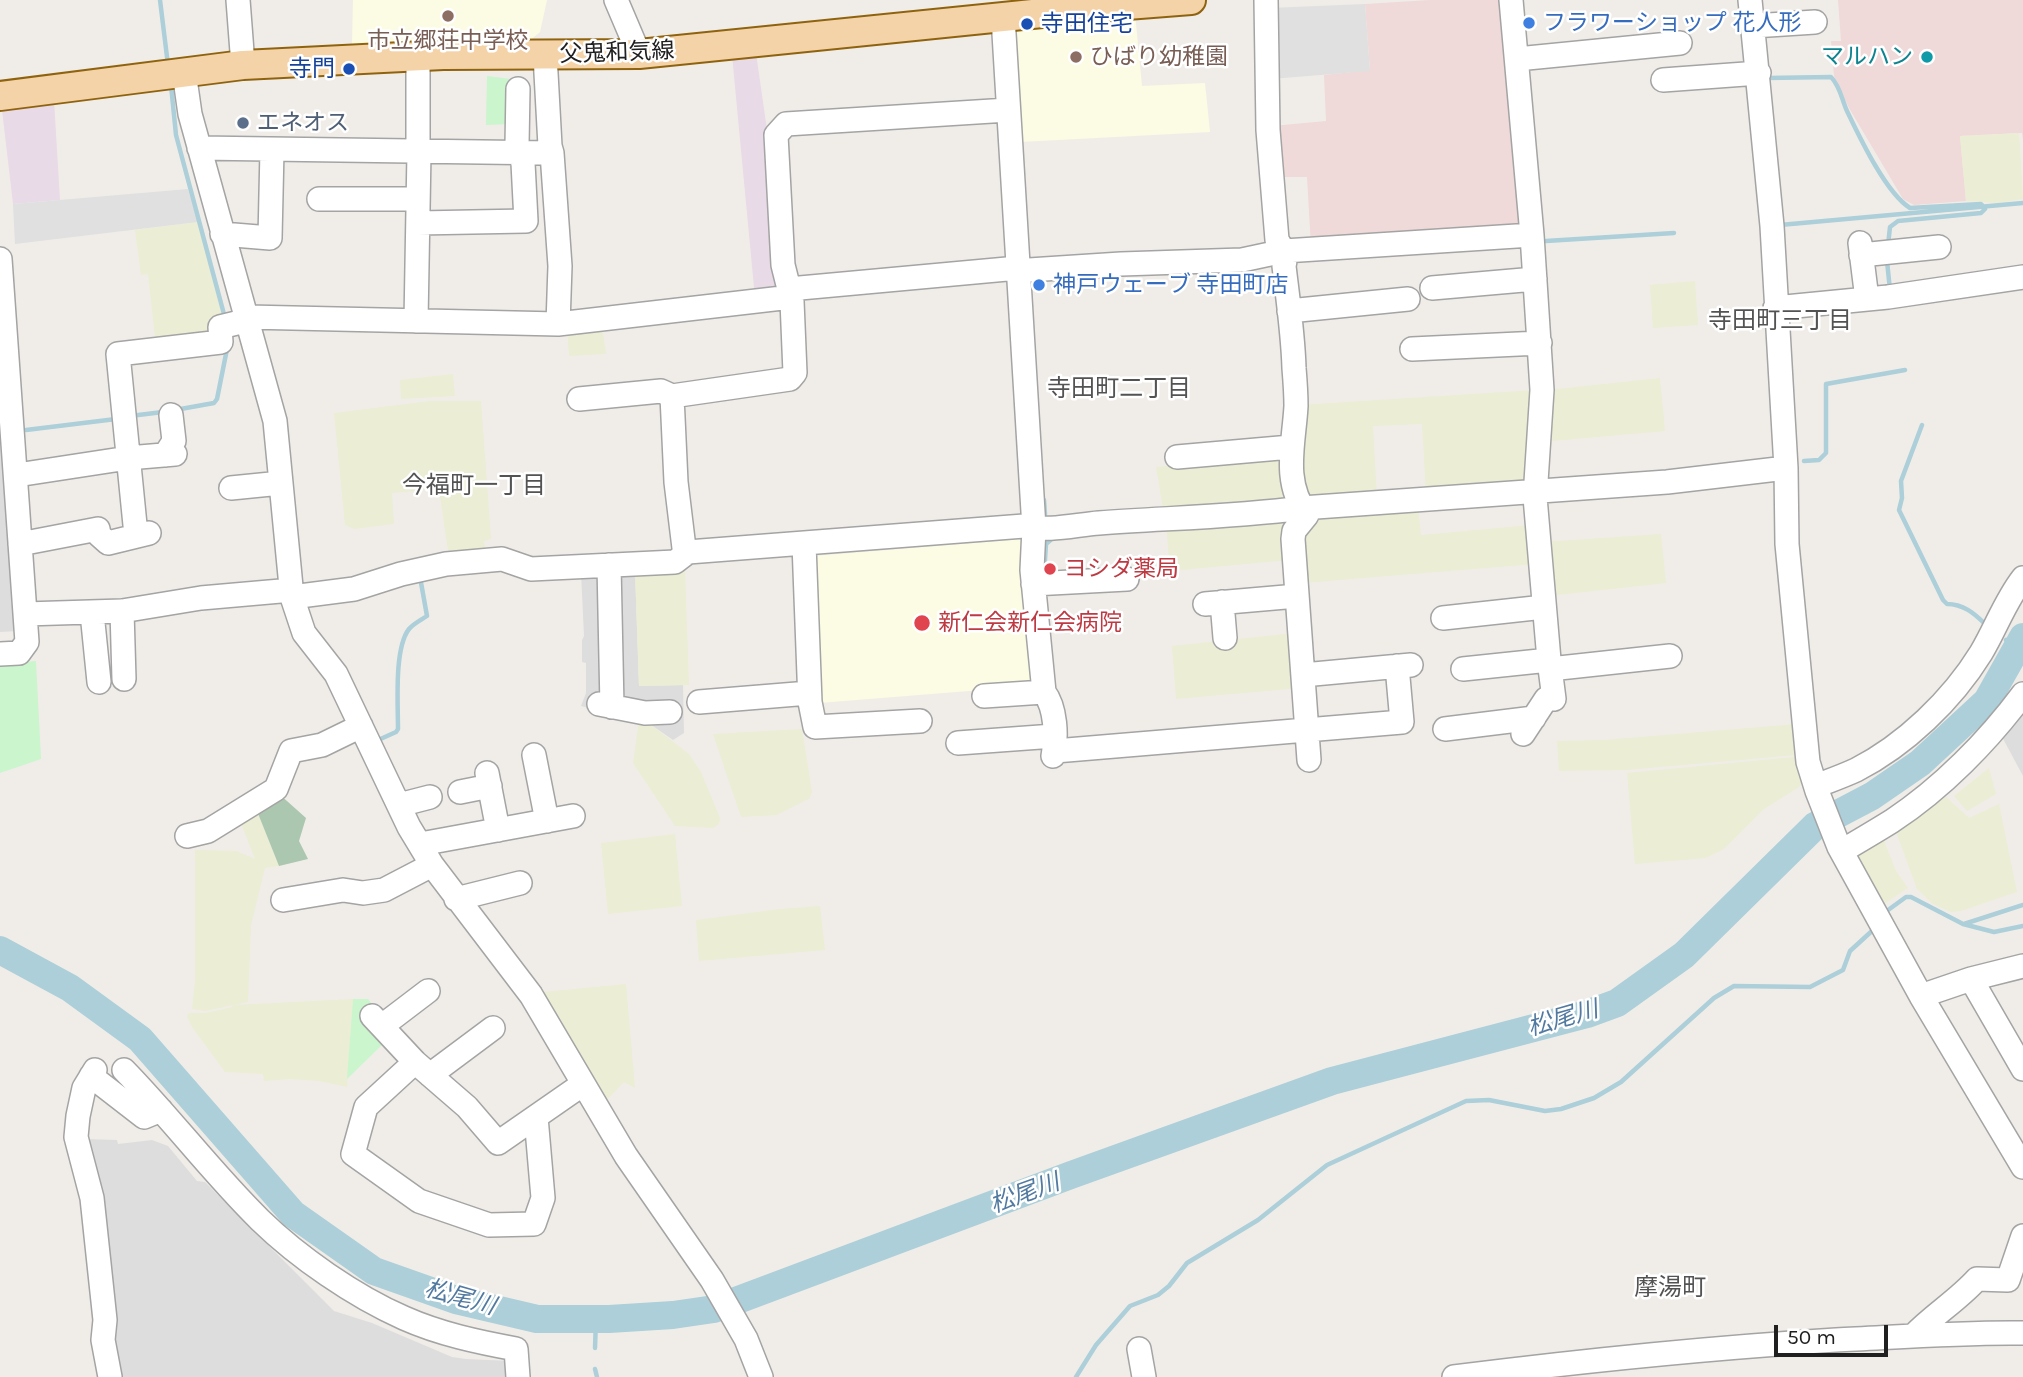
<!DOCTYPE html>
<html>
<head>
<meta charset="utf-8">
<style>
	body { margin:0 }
	#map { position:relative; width:2023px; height:1377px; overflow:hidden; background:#f0ede8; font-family:Karla,sans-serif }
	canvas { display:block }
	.scale { position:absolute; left:1774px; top:1325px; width:114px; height:32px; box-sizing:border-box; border:4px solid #202020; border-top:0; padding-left:9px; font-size:21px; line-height:24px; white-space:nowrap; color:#202020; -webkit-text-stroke:5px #fff; paint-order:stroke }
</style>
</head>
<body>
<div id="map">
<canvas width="2023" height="1377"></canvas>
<div class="scale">50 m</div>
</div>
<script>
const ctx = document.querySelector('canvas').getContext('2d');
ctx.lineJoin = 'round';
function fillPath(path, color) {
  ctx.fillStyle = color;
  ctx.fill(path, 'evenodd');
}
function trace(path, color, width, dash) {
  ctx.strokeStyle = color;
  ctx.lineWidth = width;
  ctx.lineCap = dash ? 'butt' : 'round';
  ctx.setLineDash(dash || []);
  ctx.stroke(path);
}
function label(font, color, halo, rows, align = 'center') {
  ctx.font = font + ' Karla,"Noto Sans JP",sans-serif';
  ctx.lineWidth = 5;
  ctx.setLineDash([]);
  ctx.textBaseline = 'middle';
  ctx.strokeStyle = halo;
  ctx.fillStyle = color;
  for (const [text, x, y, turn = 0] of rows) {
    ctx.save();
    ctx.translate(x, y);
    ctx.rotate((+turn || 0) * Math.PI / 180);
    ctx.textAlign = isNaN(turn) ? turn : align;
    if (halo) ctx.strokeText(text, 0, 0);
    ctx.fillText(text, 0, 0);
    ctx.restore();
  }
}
fillPath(new Path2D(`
	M 0,361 L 19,631 L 0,632 Z
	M 635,570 L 639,686 L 683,685 L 684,733 L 673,740 L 647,722 L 581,706 L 586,693 L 586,663 L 582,662 L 582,640 L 584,636 L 581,573 Z
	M 2023,703 L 2023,776 L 2000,733 Z
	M 84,1139 L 117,1140 L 118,1144 L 152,1140 L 168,1146 L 197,1181 L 205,1182 L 334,1311 L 372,1323 L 452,1357 L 466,1359 L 511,1361 L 512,1377 L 117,1377 Z`), '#dedddd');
fillPath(new Path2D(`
	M 1430,0 L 1501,0 L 1524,232 L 1311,246 L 1307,177 L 1275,177 L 1272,126 L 1326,121 L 1324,75 L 1370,70 L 1365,4 Z
	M 1838,0 L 2023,0 L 2023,139 L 2022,133 L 1960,136 L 1966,201 L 1914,205 L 1903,199 L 1849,108 L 1834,76 L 1831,41 L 1841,41 Z`), '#efd9d9');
fillPath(new Path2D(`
	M 756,53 L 768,137 L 782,294 L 755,298 L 732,55 Z
	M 54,100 L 60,200 L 13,204 L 2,110 Z`), '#e8dae6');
fillPath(new Path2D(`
	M 353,0 L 547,0 L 540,32 L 522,47 L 501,40 L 352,45 Z
	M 1135,13 L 1142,86 L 1205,83 L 1210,132 L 1020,142 L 1012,30 L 1017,26 Z
	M 1024,539 L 1035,682 L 1031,686 L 819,703 L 813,556 Z`), '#fcfce4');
fillPath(new Path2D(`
	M 2019,133 L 2023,199 L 1998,203 L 1966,201 L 1960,136 Z
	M 198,222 L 223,320 L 212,337 L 156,346 L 148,274 L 141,275 L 135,230 Z
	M 1695,281 L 1698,325 L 1653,328 L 1650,285 Z
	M 602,325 L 606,354 L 569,356 L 567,328 Z
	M 453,374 L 455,396 L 401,399 L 400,380 Z
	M 1660,378 L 1665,431 L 1542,442 L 1548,390 Z
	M 1535,390 L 1528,487 L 1426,495 L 1422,424 L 1373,426 L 1377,498 L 1304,504 L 1299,405 Z
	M 430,401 L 481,401 L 491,539 L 484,541 L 485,548 L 448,551 L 439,489 L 392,493 L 394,524 L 354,529 L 345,525 L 334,413 Z
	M 1286,456 L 1293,504 L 1164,514 L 1156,467 Z
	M 1418,507 L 1421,535 L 1531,525 L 1535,564 L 1303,583 L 1300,532 L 1314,513 Z
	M 1298,514 L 1289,560 L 1170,571 L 1166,524 Z
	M 1661,534 L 1666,583 L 1548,596 L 1542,542 Z
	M 685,569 L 689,685 L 639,686 L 635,570 Z
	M 1294,633 L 1300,688 L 1176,699 L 1172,646 Z
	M 639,720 L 647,722 L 689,754 L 701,772 L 720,818 L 719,824 L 713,828 L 675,826 L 633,763 Z
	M 1797,724 L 1796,755 L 1627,770 L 1559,771 L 1557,741 L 1604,740 Z
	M 802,729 L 812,792 L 810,798 L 777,815 L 741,817 L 713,734 Z
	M 1794,757 L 1802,757 L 1805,777 L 1799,787 L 1764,809 L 1724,849 L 1706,858 L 1635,864 L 1627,773 Z
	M 1989,768 L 1996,794 L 1967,811 L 1954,796 Z
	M 1946,797 L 1969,818 L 1999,804 L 2017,892 L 1961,911 L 1951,912 L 1933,904 L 1917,889 L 1896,832 Z
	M 255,806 L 279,866 L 265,868 L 251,925 L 248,1002 L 205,1011 L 192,1009 L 195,981 L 195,850 L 236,851 L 255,859 L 238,816 Z
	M 1881,833 L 1896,871 L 1908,888 L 1881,906 L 1853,850 Z
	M 675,834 L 682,906 L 608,914 L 601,843 Z
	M 820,906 L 825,950 L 699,961 L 696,920 L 780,909 Z
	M 626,984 L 635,1088 L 624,1082 L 602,1105 L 538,998 L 543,992 Z
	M 353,999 L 347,1087 L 319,1081 L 289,1079 L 264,1081 L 263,1074 L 225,1072 L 192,1027 L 187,1016 L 189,1013 L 205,1013 L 229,1008 L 234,1005 Z`), '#ebedd5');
fillPath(new Path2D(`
	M 278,793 L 306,818 L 299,841 L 308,859 L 279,866 L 255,806 Z`), '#abc7af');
fillPath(new Path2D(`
	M 487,76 L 511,79 L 511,124 L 486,125 Z
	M 36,661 L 41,759 L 0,773 L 0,664 Z
	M 353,999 L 368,999 L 375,1008 L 386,1041 L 347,1079 Z`), '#caf5cd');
fillPath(new Path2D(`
	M 1365,4 L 1370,71 L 1271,79 L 1270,8 Z
	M 188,189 L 198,222 L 15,244 L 13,204 Z`), '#e0e0e0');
trace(new Path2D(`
	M 160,0 L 168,65
	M 1767,78 L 1831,77 C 1840,86 1842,100 1847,111 C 1860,138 1886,193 1910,208 L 1981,204 L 1985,208
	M 171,85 L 176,135 L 225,318
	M 1780,225 L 2023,203
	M 1546,241 L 1674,233
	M 1888,245 L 1890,227 L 1898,221 L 1981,213 L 1985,209
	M 1887,261 L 1890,290
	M 175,410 L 214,403 L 217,399 L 227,349
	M 130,416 L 163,412
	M 1922,425 L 1901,481 L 1902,498 L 1899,510 L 1943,600 L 1947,604 C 1963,604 1974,613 1985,624
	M 26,430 L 116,419
	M 1804,461 L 1819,460 L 1826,453 L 1826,384 L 1905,370
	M 1044,500 L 1045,514
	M 1044,575 L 1046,544 L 1055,536
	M 2006,640 L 2016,649
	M 376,741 L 396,732 L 398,729 C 398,704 394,648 409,629 C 413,624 421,620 427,616 L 420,577
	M 1884,913 L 1906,897 L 1911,897 L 1963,924 L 1994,932 L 2023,926
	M 1964,924 L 2023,905
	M 595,1348 L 596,1319
	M 595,1369 L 597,1377
	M 1076,1377 L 1096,1345 L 1130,1306 L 1158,1295 L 1169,1286 L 1187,1263 L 1258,1220 L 1327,1165 L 1466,1101 L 1489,1100 L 1545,1111 L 1561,1109 L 1594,1098 L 1621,1082 L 1714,998 L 1734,986 L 1810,987 L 1843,970 L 1850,951 L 1873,930`), '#accfd9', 4.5);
trace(new Path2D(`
	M 0,950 L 70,988 L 140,1039 L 293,1214 L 374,1271 L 456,1300 L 537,1319 L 609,1319 L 673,1315 L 714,1309 L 1071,1175 L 1332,1081 L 1587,1014 L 1617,1003 L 1684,955 L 1815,826 L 1872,796 L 1920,763 L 1987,701 L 2023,637`), '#accfd9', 28);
const minor = new Path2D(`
	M 238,0 L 243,65
	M 616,0 L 639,54
	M 1266,0 L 1268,130 L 1277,240 C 1283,250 1287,255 1284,266 C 1288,300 1293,334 1294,368 C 1295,380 1296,393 1296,406 C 1294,444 1282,481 1307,515 L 1294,531 L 1293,539 L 1309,760
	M 1511,0 L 1532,235 L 1542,390 L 1535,497 L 1549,660 L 1554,699 L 1546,699 L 1523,734
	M 1750,0 L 1772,226 L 1786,468 L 1787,544 L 1808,762 L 1817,791 L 1839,847 L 1921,996 L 2023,1167
	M 1003,17 L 1034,528 L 1032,570 L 1044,692 C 1056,708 1057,736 1053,756
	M 1753,26 L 1815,22
	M 545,55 L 550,146 L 552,153 L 560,266 L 558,324
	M 1517,59 L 1680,43
	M 184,72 L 190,114 L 275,421 L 292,597 L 304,633 L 336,674 L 409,827 L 432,865 L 531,995 L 626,1156 L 712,1280 L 746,1339 L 761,1377
	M 1663,80 L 1759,73
	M 418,143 L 418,57
	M 199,148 L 552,153
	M 319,199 L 418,199
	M 418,223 L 526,221 L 523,163 L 517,145 L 518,89
	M 222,234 L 270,238 L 272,150
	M 1860,243 L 1867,299
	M 1861,255 L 1939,247
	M 0,259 L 27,642 L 19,653 L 0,654
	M 1432,288 L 1535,279
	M 789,289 L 1018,268 L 1029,270 L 1121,264 L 1242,260 L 1284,251 L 1532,235
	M 1775,308 L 1888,297 L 2023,277
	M 1289,311 L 1408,299
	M 248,317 L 558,324 L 791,297
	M 416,321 L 419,152
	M 1412,349 L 1540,343
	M 579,399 L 661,391 L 672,396
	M 165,455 L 174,441 L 171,415
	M 1177,457 L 1291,447
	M 17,475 L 128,458 L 175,454
	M 231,488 L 281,483
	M 136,535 L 118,354 L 221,342 L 220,327 L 249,320
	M 20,544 L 98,529 L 99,535 L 108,543 L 149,533
	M 804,544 L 810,702 L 815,727 L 920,721
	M 688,552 L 684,548 L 676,482 L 672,396 L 790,379 L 795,373 L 792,301 L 783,265 L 776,135 L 786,124 L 1008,110
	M 609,565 L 612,707
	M 1033,584 L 1127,579
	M 292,597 L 354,589 L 401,574 L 446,564 L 502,559 L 531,569 L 675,562 L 688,552 L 1024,526 C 1049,532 1074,525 1099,523 C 1166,518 1235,517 1302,508 L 1667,482 L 1786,468
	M 1222,602 L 1225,638
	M 1205,604 L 1297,596
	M 122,611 L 124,679
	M 92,613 L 99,682
	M 25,614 L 122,611 L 201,598 L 292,590
	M 1443,618 L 1544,607
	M 1463,669 L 1549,660
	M 1550,669 L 1670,656
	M 1303,675 L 1411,665
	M 984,696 L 1044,692
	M 699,702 L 809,693
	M 599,704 L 645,713 L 670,712
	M 1445,729 L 1534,718
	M 958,743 L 1054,736
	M 1055,751 L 1402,722 L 1397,666
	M 534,755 L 547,821
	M 487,773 L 498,830
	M 1816,786 C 1829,781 1843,776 1856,770 C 1905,745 1952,700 1981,653 C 1996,628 2005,601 2023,578
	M 460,792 L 490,786
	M 399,805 L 430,797
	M 187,836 L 208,831 L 276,789 L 291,751 L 322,745 L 361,726
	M 421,846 L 426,843 L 573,816
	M 1842,851 C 1859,841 1876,831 1892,821 C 1942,788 1988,741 2023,694
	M 456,899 L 520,883
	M 283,900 L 343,890 L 363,893 L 384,890 L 432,865
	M 1971,979 L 2023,1069
	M 1921,996 L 1971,979 L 2023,966
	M 372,1016 L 415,1062 L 467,1107 L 498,1143 L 583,1084
	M 382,1026 L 428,991
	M 415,1062 L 366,1107 L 353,1154 L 419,1201 L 489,1225 L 534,1224 L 543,1198 L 536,1117
	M 95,1070 L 84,1088 L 78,1116 L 76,1137 L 92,1198 L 105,1320 L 103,1340 L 110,1377
	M 124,1070 C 171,1118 212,1173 260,1220 C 298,1257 354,1296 404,1318 C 440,1334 478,1342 516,1349 L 518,1377
	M 430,1075 L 493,1028
	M 91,1076 L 144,1117 L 161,1110
	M 1913,1336 C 1933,1315 1957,1301 1977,1279 L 2008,1280 L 2023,1236
	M 1139,1349 L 1144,1377
	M 1454,1377 C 1581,1361 1708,1348 1836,1340 C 1899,1337 1961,1332 2023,1333`);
const major = new Path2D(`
	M 0,96 L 243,65 L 443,55 L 639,54 L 1101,7 L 1191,0`);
trace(minor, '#a4a4a4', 26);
trace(major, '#8f630e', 32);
trace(minor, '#fff', 23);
trace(major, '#f4d3a9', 28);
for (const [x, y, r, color] of [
	[448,16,7,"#8d6e63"],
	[1529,23,7,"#3f7fe0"],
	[1027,24,7,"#1a4fb4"],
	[1076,57,7,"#8d6e63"],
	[1927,57,7,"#0f9aa8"],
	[349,69,7,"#1a4fb4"],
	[243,123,7,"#5c6f8a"],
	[1039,285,7,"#3f7fe0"],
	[1050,569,7,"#e0444e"],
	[922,623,9,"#e0444e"]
]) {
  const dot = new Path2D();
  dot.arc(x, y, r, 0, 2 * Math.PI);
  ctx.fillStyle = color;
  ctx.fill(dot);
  trace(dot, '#fff', 2.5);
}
label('23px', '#366cbe', '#fff', [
	["フラワーショップ 花人形",1543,23],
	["神戸ウェーブ 寺田町店",1053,285]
], 'left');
label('23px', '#164399', '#fff', [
	["寺田住宅",1041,24],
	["寺門",335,69,"right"]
], 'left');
label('23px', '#785e54', '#fff', [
	["市立郷荘中学校",448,41],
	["ひばり幼稚園",1090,57,"left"]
]);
label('23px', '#202020', '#fff', [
	["父鬼和気線",617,53,-2]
]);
label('23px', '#0d838f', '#fff', [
	["マルハン",1913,57]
], 'right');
label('23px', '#4e5e75', '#fff', [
	["エネオス",257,123]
], 'left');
label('23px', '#be3a42', '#fff', [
	["ヨシダ薬局",1064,569],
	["新仁会新仁会病院",938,623]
], 'left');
label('24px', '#535353', '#fff', [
	["寺田町三丁目",1780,321],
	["寺田町二丁目",1119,389],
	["今福町一丁目",474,486],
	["摩湯町",1670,1288]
]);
label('italic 24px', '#527aa0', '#fff', [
	["松尾川",1563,1019,-16],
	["松尾川",1025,1194,-20],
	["松尾川",460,1298,16]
]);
</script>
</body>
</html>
